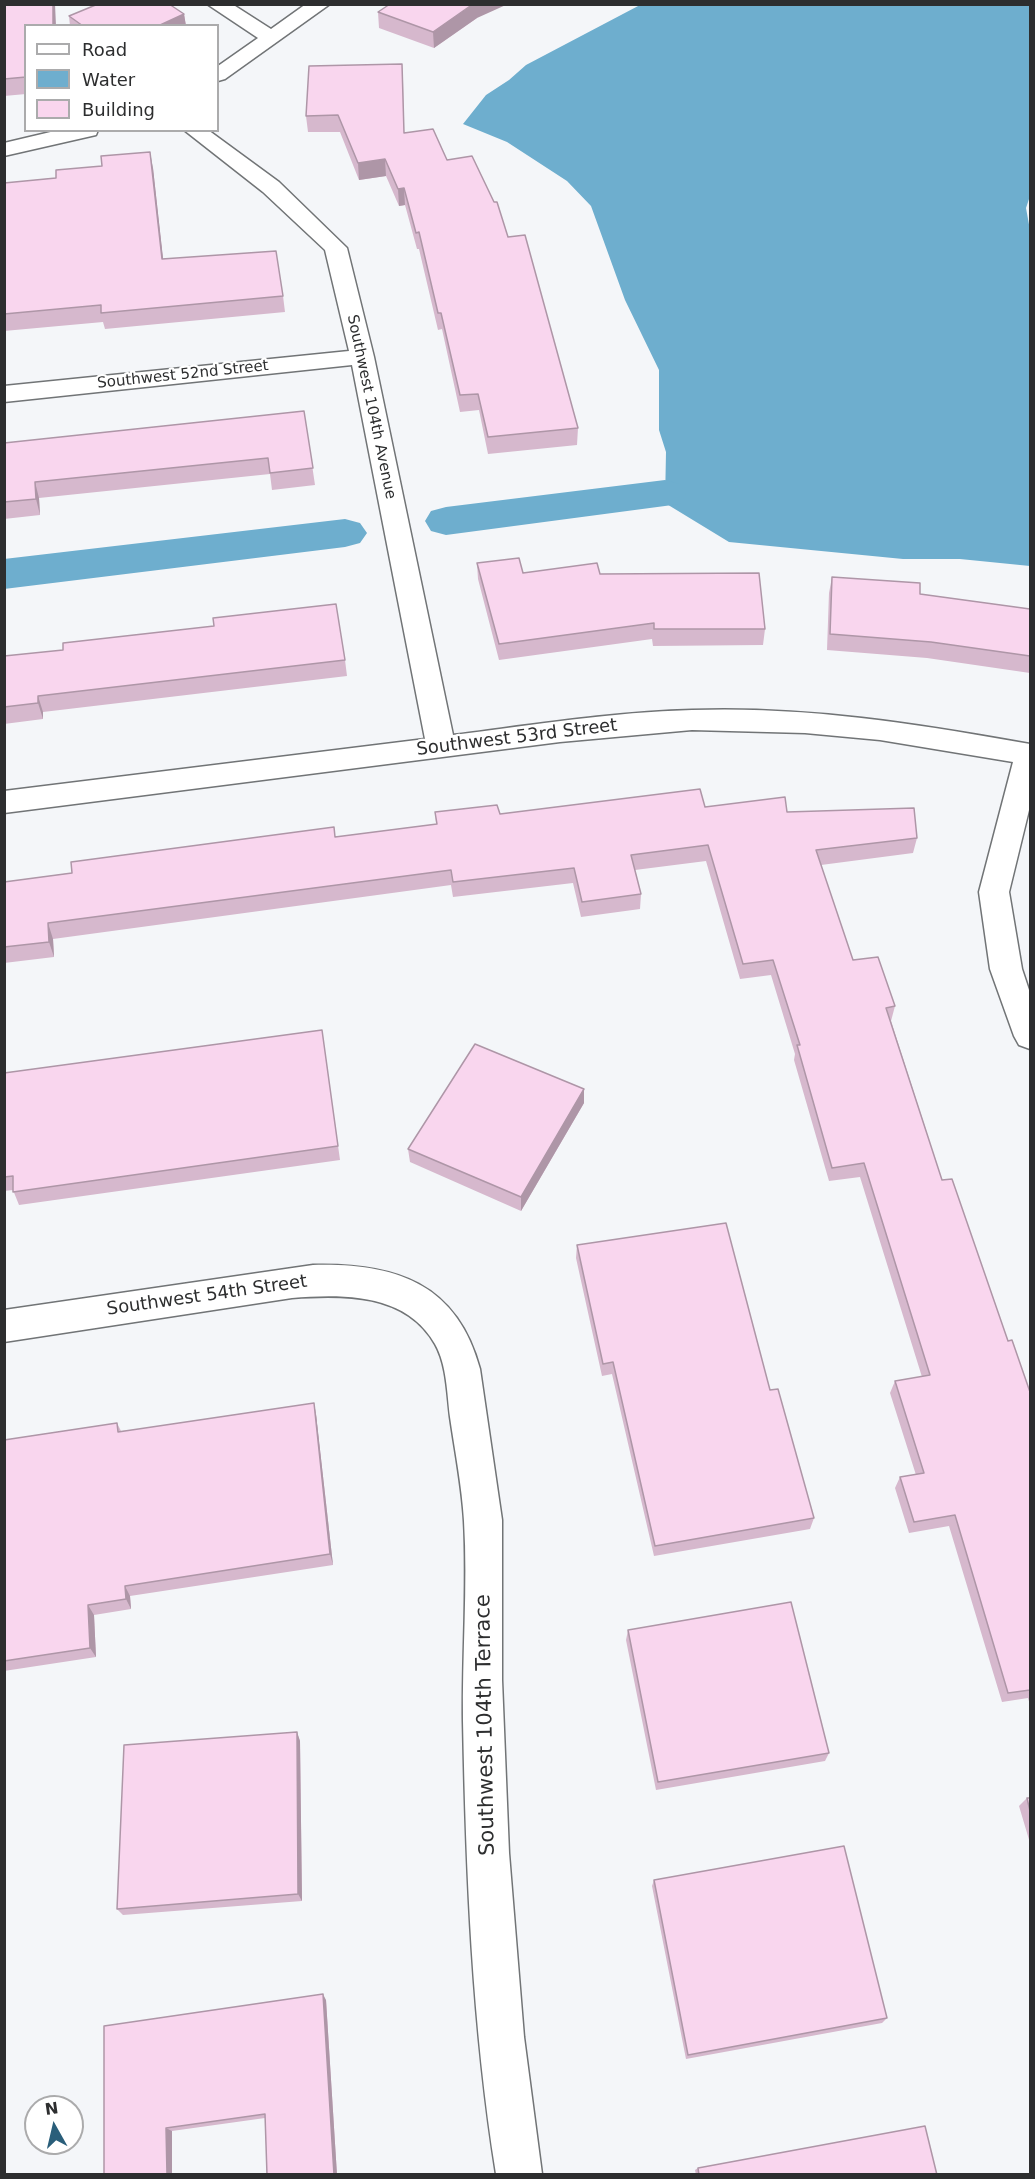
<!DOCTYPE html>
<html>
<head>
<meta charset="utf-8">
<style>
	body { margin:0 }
	#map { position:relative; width:1035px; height:2179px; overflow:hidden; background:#f4f6f9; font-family:"DejaVu Sans",sans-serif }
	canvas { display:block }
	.frame { position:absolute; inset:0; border:6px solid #2d2e2f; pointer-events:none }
	.legend { position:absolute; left:24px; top:24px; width:195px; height:108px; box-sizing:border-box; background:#fff; border:2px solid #ababac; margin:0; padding:8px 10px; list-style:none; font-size:18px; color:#2d2e2f }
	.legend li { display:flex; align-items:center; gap:12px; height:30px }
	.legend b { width:30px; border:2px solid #ababac }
	.north { position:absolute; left:24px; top:2095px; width:60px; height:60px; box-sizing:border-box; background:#fff; border:2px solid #ababac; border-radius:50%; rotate:352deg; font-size:16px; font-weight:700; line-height:24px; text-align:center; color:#2d2e2f }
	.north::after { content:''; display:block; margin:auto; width:21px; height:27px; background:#2a5e7a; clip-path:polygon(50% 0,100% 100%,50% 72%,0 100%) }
</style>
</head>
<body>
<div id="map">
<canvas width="1035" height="2179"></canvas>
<div class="frame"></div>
<ul class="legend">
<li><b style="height:8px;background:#fff"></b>Road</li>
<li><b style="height:16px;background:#6eaece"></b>Water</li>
<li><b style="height:16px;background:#f9d6ee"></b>Building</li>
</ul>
<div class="north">N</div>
</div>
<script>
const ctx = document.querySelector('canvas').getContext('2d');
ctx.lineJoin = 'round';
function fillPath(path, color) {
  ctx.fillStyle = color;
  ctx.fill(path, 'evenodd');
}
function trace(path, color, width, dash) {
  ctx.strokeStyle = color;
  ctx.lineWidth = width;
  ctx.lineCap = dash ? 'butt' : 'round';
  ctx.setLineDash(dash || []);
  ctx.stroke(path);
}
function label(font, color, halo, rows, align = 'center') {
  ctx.font = font + ' "DejaVu Sans",sans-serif';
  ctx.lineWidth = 4.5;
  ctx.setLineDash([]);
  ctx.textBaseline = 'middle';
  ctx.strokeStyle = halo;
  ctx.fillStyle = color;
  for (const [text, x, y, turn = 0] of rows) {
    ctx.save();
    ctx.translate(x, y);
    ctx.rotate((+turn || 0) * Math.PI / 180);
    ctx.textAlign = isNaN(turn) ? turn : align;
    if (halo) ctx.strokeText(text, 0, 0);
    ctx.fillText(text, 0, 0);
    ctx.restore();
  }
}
fillPath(new Path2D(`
	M 640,5 L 1030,5 L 1030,196 L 1026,208 L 1030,230 L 1030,566 L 960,559 L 903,559 L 729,542 L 665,503 L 666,452 L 659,430 L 659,370 L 625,300 L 591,206 L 567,181 L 507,142 L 463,124 L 486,95 L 509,80 L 526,65 Z`), '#6eaece');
fillPath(new Path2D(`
	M 665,480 L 680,484 L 686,494 L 680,504 L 446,535 L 431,531 L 425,521 L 431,511 L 446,507 Z
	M 345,519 L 360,523 L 367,533 L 360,543 L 345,547 L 4,589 L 4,559 Z`), '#6eaece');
const minor = new Path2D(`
	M 207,4 L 232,4 L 271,29 L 306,4 L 330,4 L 225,79 L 218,81 L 218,66 L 258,38 Z
	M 59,130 L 98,130 L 96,135 L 4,156 L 4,143 Z
	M 184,130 L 208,130 L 279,182 L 347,248 L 374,357 L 453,735 C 532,725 613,712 692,710 C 806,706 919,724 1030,744 L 1030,806 L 1009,892 L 1022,969 L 1030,993 L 1030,1049 L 1019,1045 L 1014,1036 L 990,969 L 979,892 L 1013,762 L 880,740 L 805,733 L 692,730 L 560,742 L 4,813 L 4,791 L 425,739 L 352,365 L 4,402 L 4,386 L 349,351 L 325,250 L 263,192 Z
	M 313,1265 C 395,1263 457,1283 480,1369 L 502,1520 L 502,1680 L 509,1853 L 524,2037 L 542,2174 L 496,2174 C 472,2025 466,1872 463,1721 C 462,1655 468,1587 464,1521 C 462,1486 455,1452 450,1417 C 447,1394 447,1365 435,1344 C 406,1293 343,1294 292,1298 L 4,1342 L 4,1310 Z`);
trace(minor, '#717476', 3);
fillPath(minor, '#fff');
fillPath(new Path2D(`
	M 4,4 L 26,26 L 26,94 L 4,96 Z
	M 378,12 L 477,18 L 434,48 L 379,28 Z
	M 184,14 L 186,26 L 70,26 L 69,16 Z
	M 403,80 L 404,133 L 447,160 L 508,237 L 578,428 L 577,445 L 488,454 L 479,410 L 460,412 L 442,329 L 438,330 L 419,249 L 417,249 L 405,205 L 399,206 L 386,176 L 359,180 L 340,132 L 308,132 L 306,116 Z
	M 153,168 L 163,259 L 283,296 L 285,312 L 105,329 L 103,322 L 4,331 L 4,183 Z
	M 304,411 L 315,485 L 272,490 L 270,474 L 39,498 L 40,515 L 4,519 L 4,443 Z
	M 477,563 L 523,573 L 600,574 L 765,629 L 763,645 L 653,646 L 652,639 L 499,660 L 478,579 Z
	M 832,577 L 920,594 L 1030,609 L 1030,673 L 927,658 L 827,650 L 829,593 Z
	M 4,656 L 345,660 L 347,676 L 43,712 L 43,719 L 4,724 Z
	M 705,807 L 787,812 L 917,838 L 913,853 L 821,865 L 853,960 L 895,1006 L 891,1021 L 942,1180 L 1008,1341 L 1030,1392 L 1030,1705 L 1028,1698 L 1002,1702 L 949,1526 L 909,1533 L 895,1488 L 900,1477 L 916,1475 L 890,1393 L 895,1381 L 922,1377 L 860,1177 L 829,1181 L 794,1060 L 795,1054 L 771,975 L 740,979 L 706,861 L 635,870 L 641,894 L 640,909 L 581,917 L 573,883 L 453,897 L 451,885 L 53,939 L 54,957 L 4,963 L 4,882 L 335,837 L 436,824 L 435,812 L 500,814 Z
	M 322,1030 L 340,1160 L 19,1205 L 13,1190 L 4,1191 L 4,1073 Z
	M 584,1089 L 584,1103 L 521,1211 L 410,1162 L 408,1149 Z
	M 577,1245 L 770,1390 L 814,1518 L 810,1529 L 654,1556 L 612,1374 L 602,1376 L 576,1258 Z
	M 316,1414 L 333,1565 L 130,1596 L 131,1609 L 94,1615 L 96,1657 L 4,1671 L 4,1440 L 117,1423 L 121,1431 Z
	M 628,1630 L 829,1753 L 825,1761 L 656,1790 L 626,1640 Z
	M 297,1732 L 300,1741 L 302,1901 L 123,1915 L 117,1909 Z
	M 1027,1798 L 1030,1798 L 1030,1843 L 1019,1806 Z
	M 654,1880 L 887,2018 L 882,2023 L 686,2059 L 652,1886 Z
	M 326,2000 L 337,2175 L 267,2175 L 265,2118 L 172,2131 L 172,2175 L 104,2175 Z
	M 698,2168 L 937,2175 L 696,2175 L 695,2170 Z`), '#d6b8cd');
fillPath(new Path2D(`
	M 53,4 L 55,4 L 56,26 L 53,26 Z
	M 473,4 L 508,4 L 477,18 L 434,48 L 433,32 Z
	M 184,14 L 186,26 L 158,26 Z
	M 150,152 L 153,168 L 165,276 L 162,259 Z
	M 385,159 L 386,176 L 359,180 L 358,163 Z
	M 404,188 L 405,205 L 399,206 L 398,189 Z
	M 35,482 L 39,498 L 40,515 L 36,499 Z
	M 38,696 L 43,712 L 43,719 L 38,703 Z
	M 48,923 L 53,939 L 54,957 L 49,942 Z
	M 584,1089 L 584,1103 L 521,1211 L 521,1197 Z
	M 314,1403 L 316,1414 L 333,1565 L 330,1554 Z
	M 125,1586 L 130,1596 L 131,1609 L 126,1599 Z
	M 88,1605 L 94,1615 L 96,1657 L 90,1648 Z
	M 297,1732 L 300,1741 L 302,1901 L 298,1894 Z
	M 323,1994 L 326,2000 L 337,2175 L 334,2175 Z
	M 166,2128 L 172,2131 L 172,2175 L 167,2175 Z`), '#ae96a7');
const building = new Path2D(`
	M 4,4 L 53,4 L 53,26 L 26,26 L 26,77 L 4,79 Z
	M 98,4 L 169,4 L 184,14 L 158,26 L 83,26 L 69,16 Z
	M 390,4 L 473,4 L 433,32 L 378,12 Z
	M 402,64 L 404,133 L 433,129 L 447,160 L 472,156 L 494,202 L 497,202 L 508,237 L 525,235 L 578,428 L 488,437 L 478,394 L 460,395 L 441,313 L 438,313 L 419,232 L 416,233 L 404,188 L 398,189 L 385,159 L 358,163 L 338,115 L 306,116 L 309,66 Z
	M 150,152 L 162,259 L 276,251 L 283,296 L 101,313 L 101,305 L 4,314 L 4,183 L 56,178 L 56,170 L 102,166 L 101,156 Z
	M 304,411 L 313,468 L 270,473 L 268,458 L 35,482 L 36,499 L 4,502 L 4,443 Z
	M 519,558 L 523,573 L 597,563 L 600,574 L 759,573 L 765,629 L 654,629 L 654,623 L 499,644 L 477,563 Z
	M 832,577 L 920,583 L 920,594 L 1030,609 L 1030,656 L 931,642 L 830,634 Z
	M 336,604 L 345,660 L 38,696 L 38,703 L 4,707 L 4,656 L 63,650 L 63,643 L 214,626 L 213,618 Z
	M 700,789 L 705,807 L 785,797 L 787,812 L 914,808 L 917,838 L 816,850 L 853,960 L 878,957 L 895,1006 L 886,1008 L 942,1180 L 952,1179 L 1008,1341 L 1012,1340 L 1030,1392 L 1030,1690 L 1008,1693 L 955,1515 L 914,1522 L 900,1477 L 924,1473 L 895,1381 L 930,1375 L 864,1163 L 832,1168 L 797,1045 L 800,1045 L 773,960 L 743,964 L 708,845 L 631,855 L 641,894 L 582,902 L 574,868 L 453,882 L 451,870 L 48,923 L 49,942 L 4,947 L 4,882 L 72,873 L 71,862 L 334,827 L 335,837 L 437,824 L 435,812 L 497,805 L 500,814 Z
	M 322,1030 L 338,1146 L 13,1192 L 13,1176 L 4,1177 L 4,1073 Z
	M 475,1044 L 584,1089 L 521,1197 L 408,1149 Z
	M 726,1223 L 770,1390 L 778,1389 L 814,1518 L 655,1546 L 613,1362 L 603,1364 L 577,1245 Z
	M 314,1403 L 330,1554 L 125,1586 L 126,1599 L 88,1605 L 90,1648 L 4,1661 L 4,1440 L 117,1423 L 118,1432 Z
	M 791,1602 L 829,1753 L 658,1782 L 628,1630 Z
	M 297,1732 L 298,1894 L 117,1909 L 124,1745 Z
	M 1027,1798 L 1030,1798 L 1030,1811 Z
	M 844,1846 L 887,2018 L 688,2055 L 654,1880 Z
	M 323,1994 L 334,2175 L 267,2175 L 265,2114 L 166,2128 L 167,2175 L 104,2175 L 104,2026 Z
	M 925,2126 L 937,2175 L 699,2175 L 698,2168 Z`);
fillPath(building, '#f9d6ee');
trace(building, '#ae96a7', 1.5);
label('15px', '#2d2e2f', '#fff', [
	["Southwest 52nd Street",183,375,-6],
	["Southwest 104th Avenue",371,407,78]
]);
label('18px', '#2d2e2f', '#fff', [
	["Southwest 53rd Street",517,738,-7],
	["Southwest 54th Street",207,1296,-8]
]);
label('21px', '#2d2e2f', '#fff', [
	["Southwest 104th Terrace",486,1725,-91]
]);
</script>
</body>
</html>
